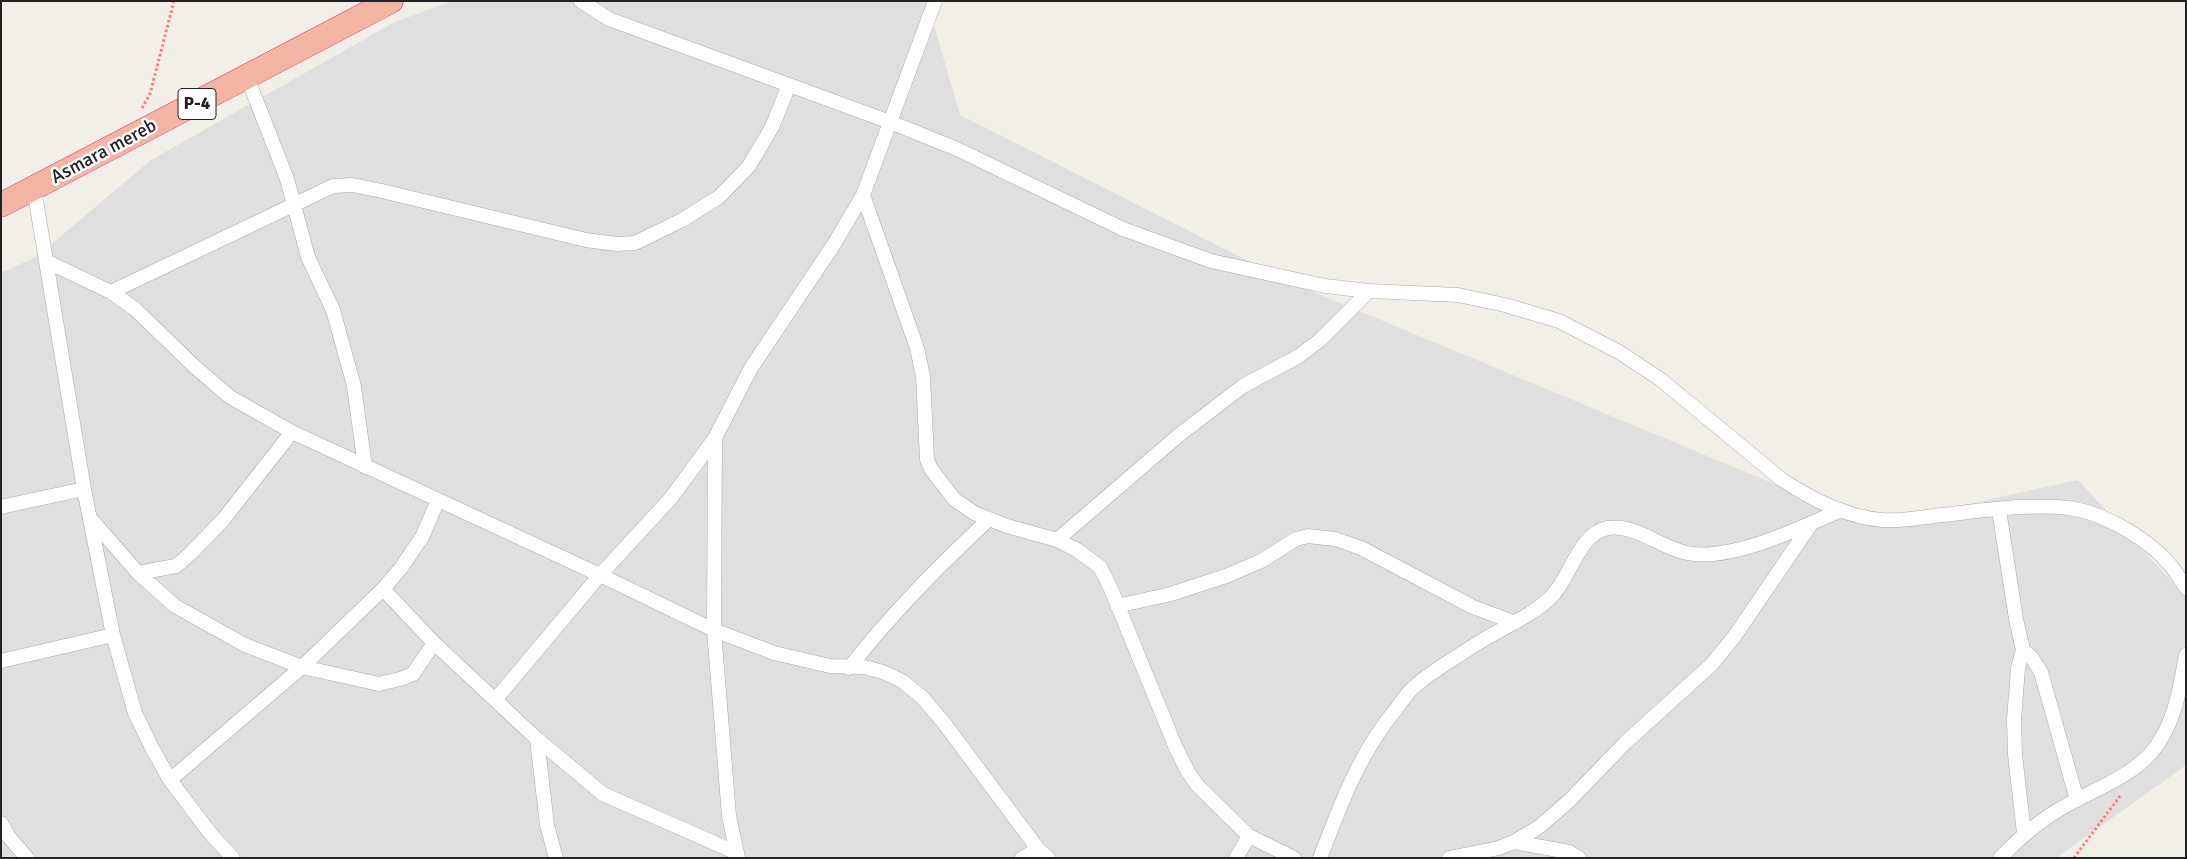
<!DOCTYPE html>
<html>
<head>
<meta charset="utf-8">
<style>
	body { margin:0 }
	#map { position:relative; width:2187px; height:859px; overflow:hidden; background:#f2efe9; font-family:Signika,sans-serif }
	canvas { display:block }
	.frame { position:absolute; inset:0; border:2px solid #222; pointer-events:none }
</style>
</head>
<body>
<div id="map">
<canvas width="2187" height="859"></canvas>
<div class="frame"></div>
</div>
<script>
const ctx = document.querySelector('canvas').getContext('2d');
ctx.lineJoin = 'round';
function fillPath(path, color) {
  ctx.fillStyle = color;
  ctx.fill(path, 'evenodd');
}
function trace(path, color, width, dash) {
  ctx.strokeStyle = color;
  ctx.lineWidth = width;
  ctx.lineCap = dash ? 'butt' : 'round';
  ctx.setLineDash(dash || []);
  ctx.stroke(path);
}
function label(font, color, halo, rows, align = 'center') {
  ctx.font = font + ' Signika,sans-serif';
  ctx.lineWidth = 5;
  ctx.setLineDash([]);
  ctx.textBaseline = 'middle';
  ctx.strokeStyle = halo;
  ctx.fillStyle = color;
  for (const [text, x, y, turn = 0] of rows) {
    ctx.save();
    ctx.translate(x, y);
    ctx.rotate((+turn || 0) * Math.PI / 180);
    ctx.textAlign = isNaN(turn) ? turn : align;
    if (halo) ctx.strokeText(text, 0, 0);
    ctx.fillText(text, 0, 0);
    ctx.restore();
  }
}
fillPath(new Path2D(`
	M 451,1 L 927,1 L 960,115 L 1292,283 L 1873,525 L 2078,480 L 2186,597 L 2186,765 L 2056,858 L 1,858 L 1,273 L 36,257 L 151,160 L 393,23 Z`), '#e0dfdf');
const minor = new Path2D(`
	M 581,1 L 609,19 L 890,122 L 957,149 L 1123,229 L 1211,261 L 1325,286 L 1369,291 L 1458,295 L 1505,305 L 1559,321 L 1619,352 L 1660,379 L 1781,479 C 1811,499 1845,517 1882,520 C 1901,522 1923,517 1942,515 C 1980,511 2038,502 2075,509 C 2107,515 2150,540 2171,566 C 2177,573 2181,581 2186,588
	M 247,77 L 287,179 L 308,257 L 333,310 L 354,386 L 365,467
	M 34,189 L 84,489 L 113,635 L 135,713 L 152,748 L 170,780 L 210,833 L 233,858
	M 863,195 L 917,348 L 923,376 L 927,459 L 931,469 L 954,499 L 974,513 L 1007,526 L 1057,540 L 1077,550 L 1100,567 L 1111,589 L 1176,748 L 1188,772 L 1197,785 L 1249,836 L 1294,858
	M 46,261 L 111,292 L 135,309 L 195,367 L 230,397 L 292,432 L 600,575 L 714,630 L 774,653 L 830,666 L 864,667 L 883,672 L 902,681 L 922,697 L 944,723 L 1038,849 L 1048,858
	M 111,292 L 333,186 L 352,185 L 382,191 L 586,240 L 617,244 L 635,243 L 682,220 L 719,197 L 749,166 L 772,127 L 789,85
	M 715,438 L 714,630 L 729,816 L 738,858
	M 1,507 L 84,489
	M 1999,510 L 2016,619 L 2023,650 L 2018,668 L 2014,720 L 2015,755 L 2024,833
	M 91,519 L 138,573 L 175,606 L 245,645 L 302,667 L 379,684 L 400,679 L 413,674 L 434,643
	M 1057,540 L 1179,435 L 1243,386 L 1299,356 L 1320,340 L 1369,291
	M 138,573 L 176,566 L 190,554 L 223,520 L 292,432
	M 383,589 L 434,643 L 537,739 L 603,794 L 737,853
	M 1117,606 L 1171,594 L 1226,576 L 1261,561 L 1296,539 L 1308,536 L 1335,539 L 1361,548 L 1473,607 L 1513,622
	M 2023,650 L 2032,658 L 2041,672 L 2077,800
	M 1,661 L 113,635
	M 849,668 C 893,612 938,567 989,519
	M 495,700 L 600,575 L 671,498 L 715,438 L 751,368 L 834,244 L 863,195 L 935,1
	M 537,739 L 547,825 L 556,858
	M 170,780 L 302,667 L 383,589 L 401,568 L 422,537 L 438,500
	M 1,823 L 9,837 L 27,858
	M 1514,842 L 1569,852 L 1579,858
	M 1022,858 L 1038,849
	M 1236,858 L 1249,836
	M 1320,858 C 1341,804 1359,753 1397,708 C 1402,701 1407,693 1414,687 C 1430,672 1451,661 1470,648 C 1496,630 1529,619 1552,596 C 1570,578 1579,533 1608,528 C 1636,524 1661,548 1687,553 C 1730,562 1801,528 1841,510
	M 1449,858 L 1499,848 L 1514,842 L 1539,827 L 1569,801 L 1626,742 L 1712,664 L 1734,637 L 1811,524
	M 2000,858 C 2020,837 2040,820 2065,806 C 2093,790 2128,778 2150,754 C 2174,728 2180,689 2186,655`);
const trunk = new Path2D(`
	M 1,205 L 391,1`);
trace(minor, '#a9a9a9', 15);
trace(trunk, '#dc2a67', 25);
trace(new Path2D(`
	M 142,108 L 150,94 L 174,1
	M 2074,858 L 2120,796`), '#fa8072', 3, [2.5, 2.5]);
trace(minor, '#fff', 14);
trace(trunk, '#f2b4a3', 24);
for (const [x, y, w] of [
	[197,104,38]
]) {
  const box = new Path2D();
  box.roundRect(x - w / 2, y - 15.5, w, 31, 4);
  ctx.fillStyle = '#fff';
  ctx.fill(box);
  trace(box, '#222', 1);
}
label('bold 18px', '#222', null, [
	["P-4",197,104]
]);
label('19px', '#222', '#fff', [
	["Asmara mereb",104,152,-28]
]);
</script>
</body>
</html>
